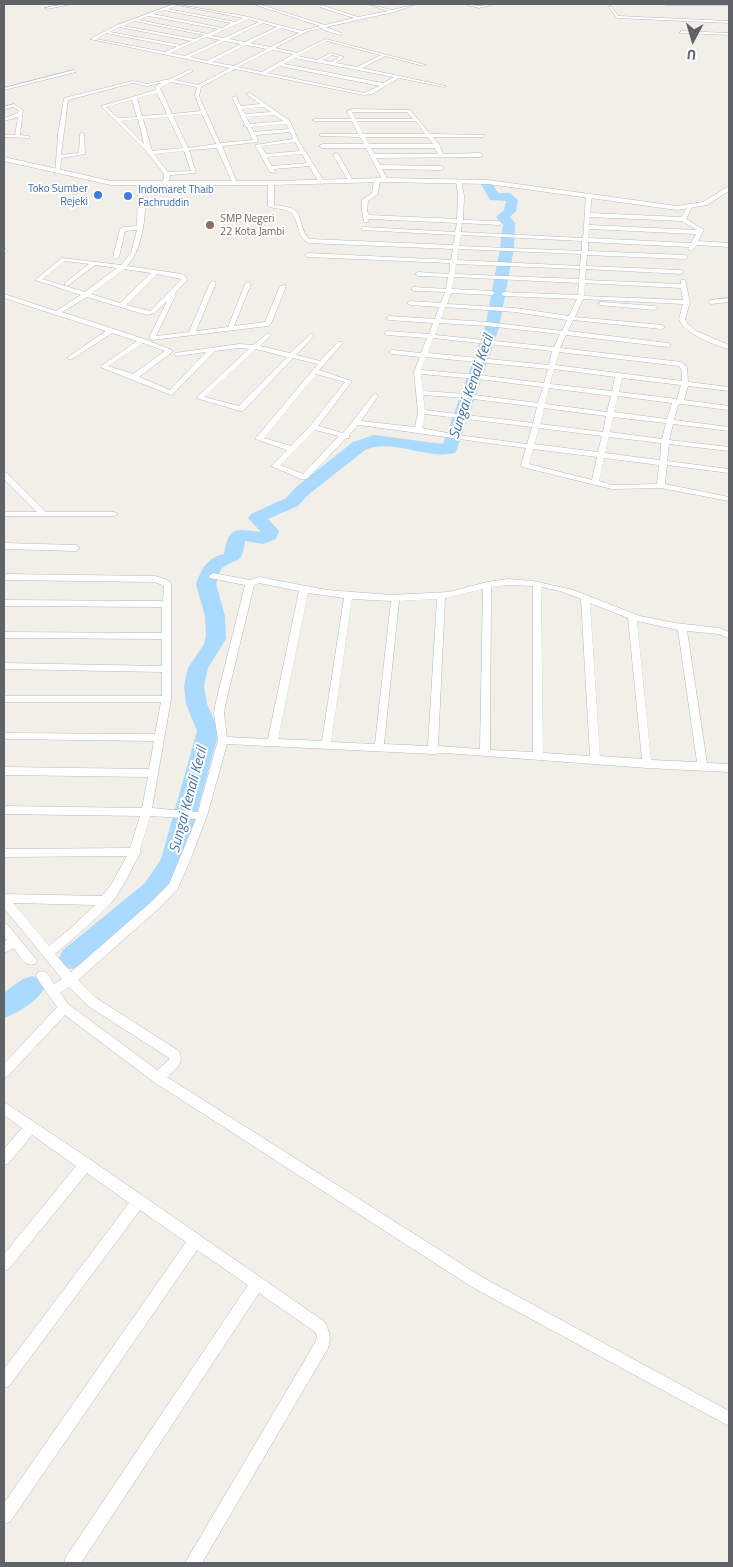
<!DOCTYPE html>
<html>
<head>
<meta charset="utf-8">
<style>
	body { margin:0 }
	#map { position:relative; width:733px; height:1567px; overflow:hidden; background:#f1efe8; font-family:"Titillium Web",sans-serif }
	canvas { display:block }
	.frame { position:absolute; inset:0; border:5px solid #5f6368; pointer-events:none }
	.north { position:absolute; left:668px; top:15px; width:50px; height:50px; -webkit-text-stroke:4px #fff; paint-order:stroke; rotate:186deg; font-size:14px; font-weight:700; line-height:20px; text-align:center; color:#5f6368 }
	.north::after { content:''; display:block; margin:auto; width:18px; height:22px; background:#5f6368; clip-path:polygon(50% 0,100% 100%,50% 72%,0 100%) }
</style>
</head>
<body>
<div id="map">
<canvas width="733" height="1567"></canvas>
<div class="frame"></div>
<div class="north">U</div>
</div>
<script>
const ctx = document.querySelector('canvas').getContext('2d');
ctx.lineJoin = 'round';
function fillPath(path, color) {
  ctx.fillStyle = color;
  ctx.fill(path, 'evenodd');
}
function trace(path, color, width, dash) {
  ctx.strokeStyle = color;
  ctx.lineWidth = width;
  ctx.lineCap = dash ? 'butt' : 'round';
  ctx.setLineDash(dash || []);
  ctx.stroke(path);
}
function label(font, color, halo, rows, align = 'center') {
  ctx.font = font + ' "Titillium Web",sans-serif';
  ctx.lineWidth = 4;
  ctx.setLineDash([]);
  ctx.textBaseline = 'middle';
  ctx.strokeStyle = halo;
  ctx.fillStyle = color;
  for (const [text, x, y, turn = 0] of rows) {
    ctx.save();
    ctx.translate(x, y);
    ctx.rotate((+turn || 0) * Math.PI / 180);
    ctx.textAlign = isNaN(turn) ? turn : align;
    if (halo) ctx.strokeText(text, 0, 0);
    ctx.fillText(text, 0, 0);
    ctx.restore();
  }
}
fillPath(new Path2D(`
	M 487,180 L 491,181 L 498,193 L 510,193 L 518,200 L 516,211 L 510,217 L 515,223 L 514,248 L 499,328 L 457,449 L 455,453 C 425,460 393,438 365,450 L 308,495 L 298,506 L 268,519 L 279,531 L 276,539 L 263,544 L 245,541 C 241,568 238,555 221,569 L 216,584 L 225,616 L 226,639 L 208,668 L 204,686 L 207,704 L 219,731 L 184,861 L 163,897 L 81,966 L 72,969 L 63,966 L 59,958 L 63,950 L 145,883 L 161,859 L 197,731 L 186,704 L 184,686 L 188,668 L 204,644 L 206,636 L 205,616 L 196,584 C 202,568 207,558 224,554 C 229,525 236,529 261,532 L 248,518 L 251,514 L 286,498 L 296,487 L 353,442 L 374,435 L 443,444 L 485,328 L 500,248 L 503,224 L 496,217 L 504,210 L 506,201 L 490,200 L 481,184 Z
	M 32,976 L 41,979 L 45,987 C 38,1001 18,1013 4,1018 L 4,992 L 23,979 Z`), '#aadaff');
const minor = new Path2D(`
	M 65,4 L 72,4 L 47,9 L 45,8 Z
	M 174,4 L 244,16 L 302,31 L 320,26 L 253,4 L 258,4 L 325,25 L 354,18 L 320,7 L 321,5 L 358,17 L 388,11 L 367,4 L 392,10 L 417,4 L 394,12 L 326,27 L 341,33 L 341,35 L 323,30 L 322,28 L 308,31 L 275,48 L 297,53 L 326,39 L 426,65 L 424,66 L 385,56 L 362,68 L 446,86 L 444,87 L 399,78 L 372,94 L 364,95 L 235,69 L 201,87 L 199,96 L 220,143 L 253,140 L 247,127 L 243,126 L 245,125 L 232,97 L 236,96 L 241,106 L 260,104 L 246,94 L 250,93 L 290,121 L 298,140 L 324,181 L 319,182 L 309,166 L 274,169 L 275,173 L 270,172 L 255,145 L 293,139 L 290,132 L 256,135 L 258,142 L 222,146 L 238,185 L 233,184 L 217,148 L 189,150 L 196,173 L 170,175 L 169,180 L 162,186 L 159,184 L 164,179 L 164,174 L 147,152 L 101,106 L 156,90 L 155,87 L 161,83 L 147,86 L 133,83 L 68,100 L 61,155 L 79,153 L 80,134 L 82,133 L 84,134 L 85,154 L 61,158 L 60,173 L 55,174 L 58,135 L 64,98 L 133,81 L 147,84 L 170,79 L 191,69 L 193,71 L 175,80 L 198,85 L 230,68 L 90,39 L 117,25 ZM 177,5 L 243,18 L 235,22 L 168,9 ZM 163,10 L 231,23 L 222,28 L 153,14 ZM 148,16 L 149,16 L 218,29 L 208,34 L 139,20 ZM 248,19 L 259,22 L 224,38 L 211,36 ZM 134,21 L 204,35 L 195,39 L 123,26 ZM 263,23 L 277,27 L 245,42 L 229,39 ZM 119,27 L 191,41 L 181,45 L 110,32 ZM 281,28 L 299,33 L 270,47 L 250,43 ZM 106,33 L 177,47 L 165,52 L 96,39 ZM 206,37 L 220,40 L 185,56 L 170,53 ZM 225,41 L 241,44 L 207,61 L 190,57 ZM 326,41 L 381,55 L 357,67 L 336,63 L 344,57 L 331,53 L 317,60 L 298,56 ZM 246,45 L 267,49 L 234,66 L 212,62 ZM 272,50 L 294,54 L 262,72 L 238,67 ZM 332,55 L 339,57 L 332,62 L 322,60 ZM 295,58 L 394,77 L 383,83 L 284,64 ZM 280,66 L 380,86 L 364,93 L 267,73 ZM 171,82 L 197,87 L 195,96 L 201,111 L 172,114 L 160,88 ZM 157,93 L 167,114 L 142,116 L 137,98 ZM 132,100 L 137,117 L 118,118 L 106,107 ZM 263,107 L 271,112 L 245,114 L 242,109 ZM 202,114 L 216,144 L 188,148 L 173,116 ZM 274,115 L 283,121 L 250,124 L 246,117 ZM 168,117 L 183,148 L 152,151 L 143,119 ZM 138,119 L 144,144 L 121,121 ZM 286,124 L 289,129 L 254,132 L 251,127 ZM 295,142 L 300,151 L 266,154 L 261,146 ZM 184,151 L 191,171 L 168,172 L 154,154 ZM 302,154 L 307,163 L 272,166 L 267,157 Z
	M 464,4 L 479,6 L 495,4 L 479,8 Z
	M 664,4 L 729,4 L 729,5 L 666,5 Z
	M 611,6 L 618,16 L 729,21 L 729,23 L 617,18 L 609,7 Z
	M 681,31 L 729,33 L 729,35 L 680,33 Z
	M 74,70 L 76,72 L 4,90 L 4,88 Z
	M 14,104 L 23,110 L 20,135 L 29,136 L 29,138 L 4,137 L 4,135 L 15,135 L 18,117 L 4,121 L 4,118 L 18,113 L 19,110 L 13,107 L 4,109 L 4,107 Z
	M 353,109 L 410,110 L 430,134 L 485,135 L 483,137 L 433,137 L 440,146 L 443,154 L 480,153 L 483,155 L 480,157 L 376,158 L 380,165 L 441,166 L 444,168 L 441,170 L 382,169 L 388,180 L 383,181 L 366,148 L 322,148 L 319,146 L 322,144 L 364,144 L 360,137 L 321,136 L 319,135 L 321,134 L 358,134 L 352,121 L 314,121 L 312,120 L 314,119 L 351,119 L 347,111 ZM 352,112 L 407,112 L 413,119 L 355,119 ZM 357,121 L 416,121 L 425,134 L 363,134 ZM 365,137 L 428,137 L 433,144 L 369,144 ZM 371,148 L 435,148 L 438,154 L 374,154 Z
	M 336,153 L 339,155 L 353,181 L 348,180 L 333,155 Z
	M 377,178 L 380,180 L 378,194 L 368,201 L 367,211 L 369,215 L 457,219 L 458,196 L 456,181 L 461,180 L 464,196 L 463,220 L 499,221 L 502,223 L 499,225 L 462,223 L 461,232 L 583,238 L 584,228 L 582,227 L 584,226 L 586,195 L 589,193 L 592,195 L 590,213 L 681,217 L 688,207 L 692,207 L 686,219 L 704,230 L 698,241 L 729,243 L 729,247 L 697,245 L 691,251 L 688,249 L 689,247 L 588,242 L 588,251 L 685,255 L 688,257 L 685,259 L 587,255 L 586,266 L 681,270 L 684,272 L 681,274 L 586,269 L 585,280 L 681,284 L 681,280 L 685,280 L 690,302 L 685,319 L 687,323 L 696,331 L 729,345 L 729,349 C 714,345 685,334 679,319 L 683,304 L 583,299 L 575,317 L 662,325 L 665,327 L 662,329 L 573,320 L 568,331 L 668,343 L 671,345 L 668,347 L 566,335 L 560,348 L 681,362 L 687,367 L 688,382 L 729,387 L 729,391 L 688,386 L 684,400 L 729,406 L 729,410 L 681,404 L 678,405 L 674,420 L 729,427 L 729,431 L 673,424 L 669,440 L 729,447 L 729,451 L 669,444 L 667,461 L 729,469 L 729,473 L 667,465 L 665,484 L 729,497 L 729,501 L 661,488 L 612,489 L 522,467 L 521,465 L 526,448 C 470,441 414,432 358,425 L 349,435 L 349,438 L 346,438 L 307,479 L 301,479 L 271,466 L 287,450 L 255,439 L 318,364 L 293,358 L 243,411 L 240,411 L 196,398 L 249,349 L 239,348 L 215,351 L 173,394 L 171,395 L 100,367 L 137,341 L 112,333 L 72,359 L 68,359 L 68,357 L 106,331 L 4,298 L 4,294 L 56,311 L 81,295 L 35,280 L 62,258 L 121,265 L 131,253 L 137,230 L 125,231 L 119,257 L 116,259 L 113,257 L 120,229 L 123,227 L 137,226 L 138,184 L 143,183 C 148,207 144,248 127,266 L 182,274 L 188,279 L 175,293 L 176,294 L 156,336 L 189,332 L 210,283 L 213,281 L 216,283 L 196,331 L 228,327 L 245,284 L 248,282 L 251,284 L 234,326 L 265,322 L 280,286 L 285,285 L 286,286 L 271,324 L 268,326 L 152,340 L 149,338 L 167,301 L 154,313 L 147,315 L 87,297 L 62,312 L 144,339 L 172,350 L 172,352 L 139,377 L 170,390 L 206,352 L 177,356 L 174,354 L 175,353 L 239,344 L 253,345 L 268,333 L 271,335 L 260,346 L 290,353 L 311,334 L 313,335 L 313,337 L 296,355 L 320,361 L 338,342 L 342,342 L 342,344 L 319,370 L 352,381 L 318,426 L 343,433 L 353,421 L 373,395 L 375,394 L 378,396 L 361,421 L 415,427 L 418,412 L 414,372 L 420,357 L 392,354 L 389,352 L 392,350 L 421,353 L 427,338 L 387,335 L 384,333 L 387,331 L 429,334 L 433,323 L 389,320 L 386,318 L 389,316 L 435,319 L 439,307 L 410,305 L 407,303 L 410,301 L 441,303 L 445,292 L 414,291 L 411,289 L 414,287 L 446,289 L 448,277 L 418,276 L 415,274 L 418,272 L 449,274 L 450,263 L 308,257 L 305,255 L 308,253 L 451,260 L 453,249 L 309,243 C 295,237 301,222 291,213 C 285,207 275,210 268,206 L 268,183 L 271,181 L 274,183 L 274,205 C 279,206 285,206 291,208 C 304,213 299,232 310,239 L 453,245 L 455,235 L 362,230 L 362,228 L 364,227 L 455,232 L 457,223 L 369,219 L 368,222 L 364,222 C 363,215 361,208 362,200 L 372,193 L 374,180 ZM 590,217 L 682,221 L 697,230 L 589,225 ZM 589,229 L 696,234 L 691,243 L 588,238 ZM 461,235 L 582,241 L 582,251 L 459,246 ZM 458,249 L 581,254 L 580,266 L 457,260 ZM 65,261 L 89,264 L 65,283 L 65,285 L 67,286 L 95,265 L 117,268 L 85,292 L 42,279 ZM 456,264 L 580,269 L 579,279 L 455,274 ZM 124,269 L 151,273 L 120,303 L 91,294 ZM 157,274 L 182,279 L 150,311 L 126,305 ZM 454,277 L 579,283 L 578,295 L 504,292 L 501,294 L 504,296 L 577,299 L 569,316 L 515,308 L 447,304 L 451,293 L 492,295 L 495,293 L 492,291 L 452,289 ZM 585,283 L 681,288 L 683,300 L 584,296 ZM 445,307 L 515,312 L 567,320 L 562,331 L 487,322 L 441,319 ZM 439,323 L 487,326 L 560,334 L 554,347 L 435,335 ZM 433,338 L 552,351 L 549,365 L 428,353 ZM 143,343 L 165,351 L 133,374 L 108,366 ZM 256,349 L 287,357 L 239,406 L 204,397 ZM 559,352 L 679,366 L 682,371 L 682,381 L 555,365 ZM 426,357 L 548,369 L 544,383 L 478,375 L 421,370 ZM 554,369 L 615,377 L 612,391 L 550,384 ZM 316,374 L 345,382 L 311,425 L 291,446 L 264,438 ZM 421,374 L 478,379 L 543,387 L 538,403 L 466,394 L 423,391 ZM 622,378 L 681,385 L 677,399 L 619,392 ZM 549,388 L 611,396 L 607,412 L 545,404 ZM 423,395 L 466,398 L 537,407 L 533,423 L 425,410 ZM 618,396 L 672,403 L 667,419 L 614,412 ZM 544,408 L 606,416 L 603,432 L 540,424 ZM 425,414 L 532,427 L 527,444 L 457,435 L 422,428 ZM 613,417 L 666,423 L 662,439 L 610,432 ZM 539,428 L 602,436 L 598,452 L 534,444 ZM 315,430 L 339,436 L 303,474 L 280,465 ZM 609,437 L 661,443 L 660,460 L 605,453 ZM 533,449 L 597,457 L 592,480 L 529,464 ZM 604,458 L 659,465 L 657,484 L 612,485 L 599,481 Z
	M 4,248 L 6,249 L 7,252 L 4,254 Z
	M 729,298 L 729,302 L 711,304 L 708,302 L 711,300 Z
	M 601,302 L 655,306 L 658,308 L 655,310 L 599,305 L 598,304 Z
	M 4,473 L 7,473 L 46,512 L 114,512 L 118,514 L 114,516 L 4,516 L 4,512 L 37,512 L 4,479 Z
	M 4,543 L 76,545 L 80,548 L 76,551 L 4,549 Z
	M 213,573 L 250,580 L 259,577 L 327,590 L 392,595 L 449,592 L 487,582 L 508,579 L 533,581 L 573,590 L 640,616 L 675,623 L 719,628 L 729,632 L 729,638 L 718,634 L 687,631 L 707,763 L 729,764 L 729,772 L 647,768 L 446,753 L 433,754 L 227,744 L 207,816 L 187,868 L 177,890 L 158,909 L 78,980 L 96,998 L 179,1051 C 185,1063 176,1069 167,1077 L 482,1277 L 729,1411 L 729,1426 L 472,1287 L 154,1082 L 65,1015 L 8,1076 L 4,1078 L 4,1064 L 57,1007 L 38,980 L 36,976 L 38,972 C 47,969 49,977 54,984 L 62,979 L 4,908 L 4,894 L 102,896 L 111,885 L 127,856 L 4,857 L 4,849 L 130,848 L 140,816 L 4,814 L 4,806 L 142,808 L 148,777 L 4,775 L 4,767 L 149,769 L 154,741 L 4,739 L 4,733 L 155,734 L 161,702 L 4,702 L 4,696 L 162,696 L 162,672 L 4,669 L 4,663 L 162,666 L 162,639 L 4,638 L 4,632 L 162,633 L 162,607 L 4,606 L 4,600 L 163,601 L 164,586 L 155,582 L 4,580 L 4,574 L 155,576 L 168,580 L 171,583 L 171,699 L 152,808 L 198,812 L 218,740 L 214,714 L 215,706 L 245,585 L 210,578 L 209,576 ZM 259,583 L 299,591 L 268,739 L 227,737 L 224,714 L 225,706 L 254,585 ZM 508,585 L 533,586 L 533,752 L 490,750 L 491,587 ZM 541,587 L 560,591 L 581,599 L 590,756 L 543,753 ZM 483,589 L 480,749 L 438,746 L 445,598 ZM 308,593 L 344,598 L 322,741 L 278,739 ZM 352,599 L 391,601 L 375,744 L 331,742 ZM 437,599 L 428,746 L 384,744 L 399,601 ZM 590,603 L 628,618 L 642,759 L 600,756 ZM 637,621 L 678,630 L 697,762 L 651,760 ZM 150,816 L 196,819 L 169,884 L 150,903 L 71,972 L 55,954 C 74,938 93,922 110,904 C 123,890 131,868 141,852 L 140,850 ZM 13,903 L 95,905 L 72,927 L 49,946 ZM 69,987 L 88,1006 L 169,1058 L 169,1060 L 157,1070 L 68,1004 L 60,992 Z
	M 4,923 L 8,925 L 35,958 L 37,961 L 35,964 C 25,968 19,955 14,948 L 4,953 L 4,942 L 7,940 L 4,936 Z
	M 4,1102 L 91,1160 L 325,1322 C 329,1332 332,1338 328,1348 L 202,1563 L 185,1563 L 316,1341 L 317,1336 L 315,1332 L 259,1293 L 81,1563 L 64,1563 L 66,1557 L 248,1285 L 197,1250 L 10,1522 L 4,1524 L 4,1503 L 186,1242 L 140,1210 L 9,1386 L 4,1388 L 4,1369 L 129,1203 L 87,1173 L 9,1269 L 4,1271 L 4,1254 L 76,1166 L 32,1135 L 9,1163 L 4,1165 L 4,1149 L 22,1128 L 4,1115 Z`);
const tertiary = new Path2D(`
	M 4,157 L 111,181 L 271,181 L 385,178 L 488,180 L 677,206 L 703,202 L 729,186 L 729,191 L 707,205 L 677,210 L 488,184 L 385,182 L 271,185 L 111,185 L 4,161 Z`);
trace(minor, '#b5b8bc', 1);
trace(tertiary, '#b5b8bc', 1);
fillPath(minor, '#fff');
fillPath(tertiary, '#fff');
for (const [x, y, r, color] of [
	[98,195,5,"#3f7fe0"],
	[128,196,5,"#3f7fe0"],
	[210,225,5,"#8d6e63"]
]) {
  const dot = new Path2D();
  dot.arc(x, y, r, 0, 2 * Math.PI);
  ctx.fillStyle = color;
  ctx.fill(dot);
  trace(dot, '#fff', 2);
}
label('11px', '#366cbe', '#fff', [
	["Toko Sumber",88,189],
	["Rejeki",88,202],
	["Indomaret Thaib",138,190,"left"],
	["Fachruddin",138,203,"left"]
], 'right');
label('11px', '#785e54', '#fff', [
	["SMP Negeri",220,219],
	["22 Kota Jambi",220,232]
], 'left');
label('italic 15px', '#4174aa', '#fff', [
	["Sungai Kenali Kecil",472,387,-71],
	["Sungai Kenali Kecil",189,800,-75]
]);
</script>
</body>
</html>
